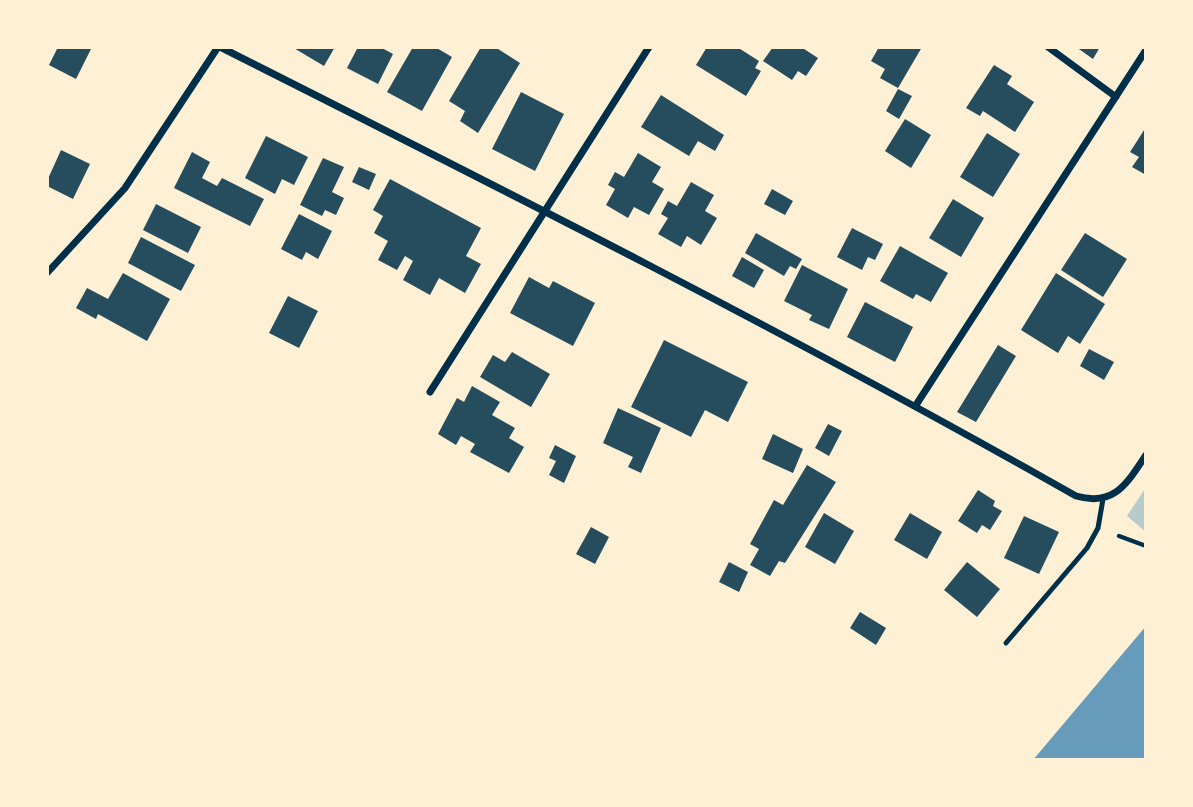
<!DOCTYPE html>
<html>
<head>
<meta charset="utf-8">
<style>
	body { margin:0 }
	#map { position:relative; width:1193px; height:807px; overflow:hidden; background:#fdf0d5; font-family:Overpass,sans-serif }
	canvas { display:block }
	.frame { position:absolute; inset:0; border:49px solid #fdf0d5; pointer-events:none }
</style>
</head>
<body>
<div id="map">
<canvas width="1193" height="807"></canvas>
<div class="frame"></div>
</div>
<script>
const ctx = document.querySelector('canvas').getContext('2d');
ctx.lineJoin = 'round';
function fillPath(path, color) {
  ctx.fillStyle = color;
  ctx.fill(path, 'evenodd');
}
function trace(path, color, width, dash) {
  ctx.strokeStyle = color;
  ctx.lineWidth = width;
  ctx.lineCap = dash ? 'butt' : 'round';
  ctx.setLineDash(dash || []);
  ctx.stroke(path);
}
fillPath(new Path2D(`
	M 1146,487 L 1146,532 L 1127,516 Z`), '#b9caca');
fillPath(new Path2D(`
	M 1146,626 L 1146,760 L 1033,760 Z`), '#669bbc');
fillPath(new Path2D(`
	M 58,47 L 92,47 L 76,79 L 49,65 Z
	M 292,47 L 335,47 L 324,66 Z
	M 358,47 L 380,47 L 393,54 L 378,84 L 347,68 Z
	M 413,47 L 435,47 L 452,57 L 422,111 L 387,92 Z
	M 481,47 L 495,47 L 520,63 L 478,133 L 460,121 L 465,111 L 449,101 Z
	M 707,47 L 737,47 L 759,61 L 755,68 L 761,71 L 746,96 L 696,65 Z
	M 773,47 L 801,47 L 818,58 L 806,76 L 798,71 L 792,80 L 763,61 Z
	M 879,47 L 922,47 L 898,88 L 880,78 L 885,69 L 871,61 Z
	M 1076,47 L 1100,47 L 1093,59 Z
	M 994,65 L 1012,76 L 1007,84 L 1034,102 L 1015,132 L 983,111 L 980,116 L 966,108 Z
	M 898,89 L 912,96 L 899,119 L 886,111 Z
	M 521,92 L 564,114 L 535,171 L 492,149 Z
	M 661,95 L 724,135 L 715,151 L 698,141 L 689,156 L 641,127 Z
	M 905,119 L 931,135 L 911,168 L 885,151 Z
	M 1146,127 L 1146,175 L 1132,167 L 1139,157 L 1130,152 Z
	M 987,133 L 1020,154 L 993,197 L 960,177 Z
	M 266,136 L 308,157 L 294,185 L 282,179 L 275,194 L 245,178 Z
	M 61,150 L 90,164 L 73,199 L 47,186 L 47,181 Z
	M 192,152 L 210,162 L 202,178 L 217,186 L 222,178 L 264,199 L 250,226 L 174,188 Z
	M 638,153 L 661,167 L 652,182 L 664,189 L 649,215 L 634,207 L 628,218 L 606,205 L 615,189 L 608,185 L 615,172 L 624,177 Z
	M 323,158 L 344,167 L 332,192 L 344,198 L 336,215 L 325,210 L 322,216 L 300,205 Z
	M 359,167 L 376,174 L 369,190 L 352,182 Z
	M 390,179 L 481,228 L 466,256 L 481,264 L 465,293 L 439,278 L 430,295 L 403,280 L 413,261 L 405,256 L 397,270 L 378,260 L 388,241 L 374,233 L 383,216 L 373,210 Z
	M 691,182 L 714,195 L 705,211 L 717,218 L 701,245 L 687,236 L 681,247 L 658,234 L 668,218 L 661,214 L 668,201 L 677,206 Z
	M 772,189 L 793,201 L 785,215 L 764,204 Z
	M 953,199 L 984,218 L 961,257 L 929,238 Z
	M 156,204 L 201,227 L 188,253 L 143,230 Z
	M 299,214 L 332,231 L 318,259 L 306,252 L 302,260 L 281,249 Z
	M 852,228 L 883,244 L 875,260 L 868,257 L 862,270 L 837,257 Z
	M 756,233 L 802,259 L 796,269 L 790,266 L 784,276 L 745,253 Z
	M 1085,233 L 1127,259 L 1103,297 L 1061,270 Z
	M 141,237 L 195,265 L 181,291 L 128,263 Z
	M 900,246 L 948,273 L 931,302 L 916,294 L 913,299 L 880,281 Z
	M 742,257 L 764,270 L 754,288 L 732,276 Z
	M 802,265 L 848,289 L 829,329 L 809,320 L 812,315 L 784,301 Z
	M 123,273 L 170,299 L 147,341 L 98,314 L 96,319 L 76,308 L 87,288 L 108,299 Z
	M 1056,273 L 1105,304 L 1080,344 L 1068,336 L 1058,353 L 1021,330 Z
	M 529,277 L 549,288 L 553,281 L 595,303 L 573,346 L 510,313 Z
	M 288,296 L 318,311 L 299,348 L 269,333 Z
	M 865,302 L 913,327 L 895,362 L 847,337 Z
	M 664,340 L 748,382 L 728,422 L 705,410 L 691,437 L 631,407 Z
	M 998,345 L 1016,356 L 976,422 L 957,412 Z
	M 1089,349 L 1114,362 L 1104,380 L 1080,366 Z
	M 512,352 L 550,374 L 531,407 L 480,377 L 493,355 L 505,362 Z
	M 472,386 L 500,402 L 492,415 L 515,428 L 509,438 L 524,447 L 509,473 L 470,452 L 475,444 L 461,436 L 456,445 L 438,434 L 457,398 L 464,402 Z
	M 618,408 L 661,428 L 641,473 L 628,467 L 633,457 L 603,443 Z
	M 828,424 L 842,431 L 829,456 L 815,448 Z
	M 773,434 L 803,449 L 793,473 L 762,459 Z
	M 555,445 L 576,456 L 564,483 L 549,475 L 556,461 L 549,458 Z
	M 807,465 L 836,482 L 785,563 L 779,561 L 770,576 L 750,565 L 759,549 L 750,544 L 774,500 L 783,505 Z
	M 978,490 L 995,501 L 993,506 L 1002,511 L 990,530 L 982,525 L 977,533 L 958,521 Z
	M 824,513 L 854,531 L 835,564 L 805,547 Z
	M 910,513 L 942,532 L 927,559 L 894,540 Z
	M 1024,516 L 1059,532 L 1039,574 L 1004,558 Z
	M 591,527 L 609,537 L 595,564 L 576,554 Z
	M 729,562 L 748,572 L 739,592 L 719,582 Z
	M 967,562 L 1000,589 L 977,617 L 944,590 Z
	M 860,612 L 886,628 L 876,645 L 850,628 Z`), '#264d5e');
trace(new Path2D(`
	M 1119,536 L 1146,546`), '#003049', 4.5);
trace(new Path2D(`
	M 1006,643 L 1087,548 L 1098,528 L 1103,499`), '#003049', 5);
trace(new Path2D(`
	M 220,47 C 508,192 796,337 1076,496 C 1115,507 1127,483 1146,455
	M 1048,47 L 1116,97
	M 47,273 L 125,188 L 218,47
	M 430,392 L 649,47
	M 916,405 L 1146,50`), '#003049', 7);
</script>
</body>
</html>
